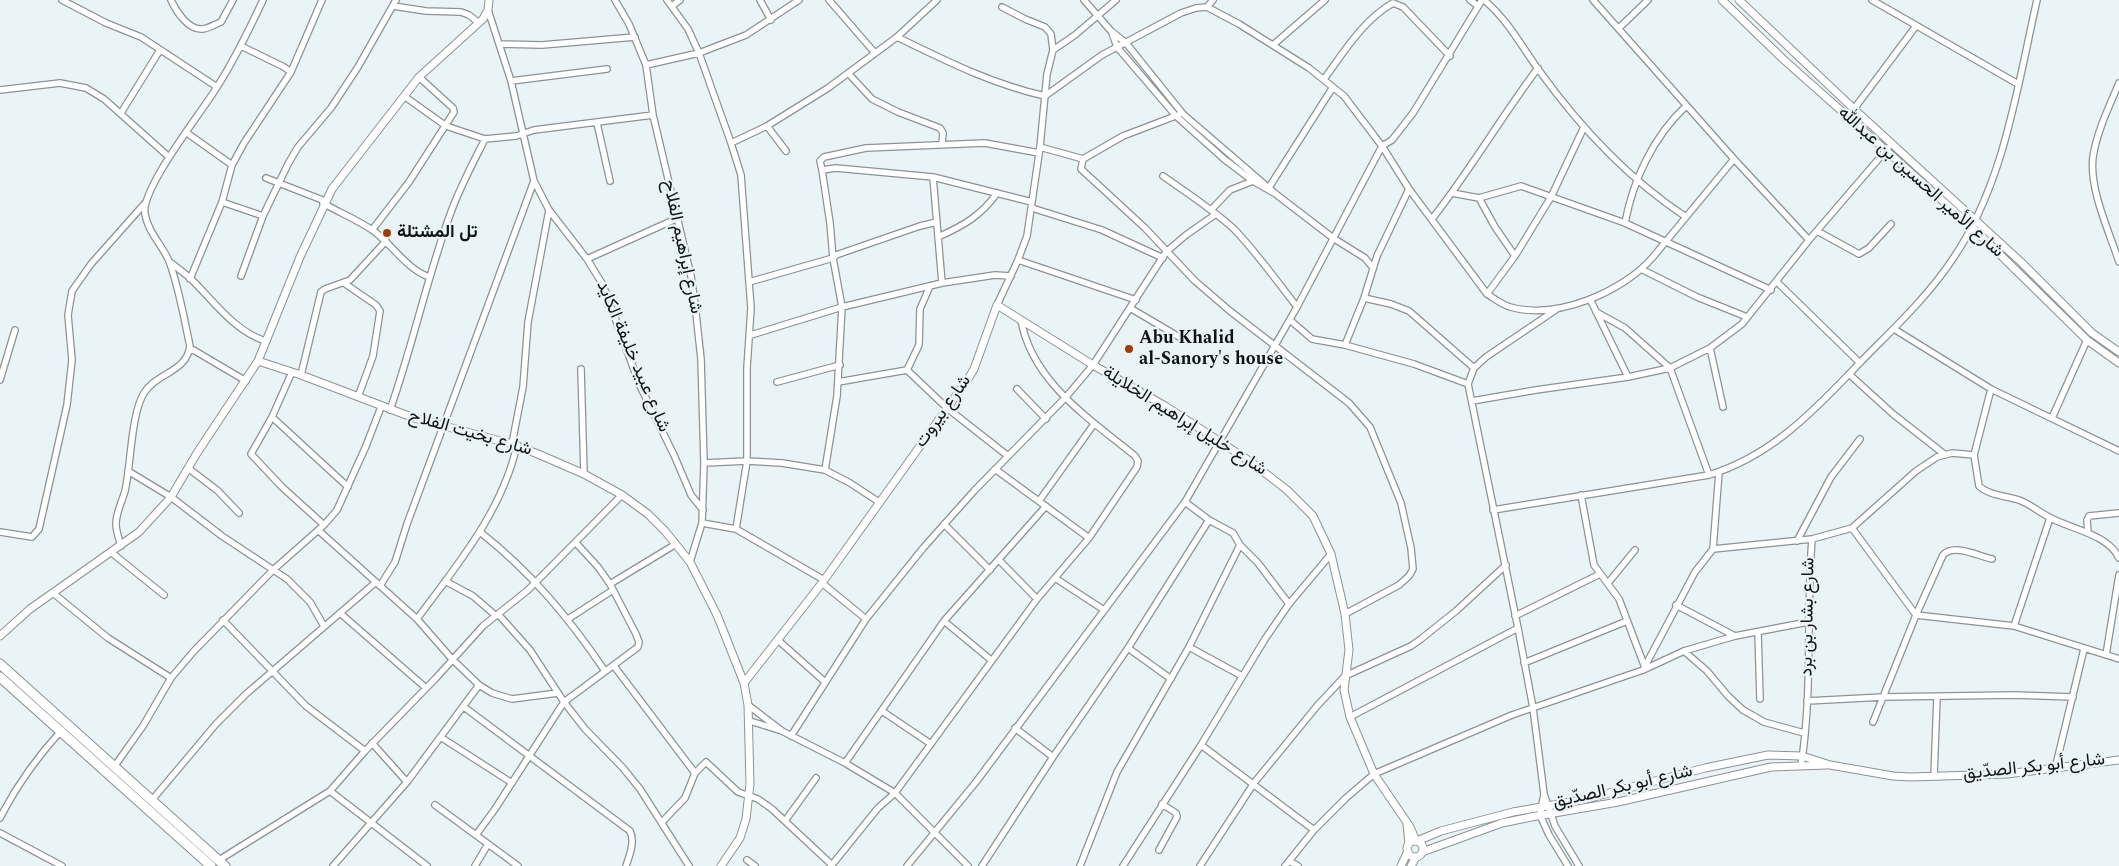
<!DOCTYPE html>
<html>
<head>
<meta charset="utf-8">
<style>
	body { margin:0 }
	canvas { display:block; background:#eaf3f5 }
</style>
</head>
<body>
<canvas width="2119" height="866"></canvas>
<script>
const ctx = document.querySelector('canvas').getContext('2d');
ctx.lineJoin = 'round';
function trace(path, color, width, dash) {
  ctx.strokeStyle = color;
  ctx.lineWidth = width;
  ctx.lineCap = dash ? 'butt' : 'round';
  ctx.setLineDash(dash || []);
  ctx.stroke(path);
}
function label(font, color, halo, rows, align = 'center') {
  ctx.font = font + ' Spectral,Vazirmatn,serif';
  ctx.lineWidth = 4.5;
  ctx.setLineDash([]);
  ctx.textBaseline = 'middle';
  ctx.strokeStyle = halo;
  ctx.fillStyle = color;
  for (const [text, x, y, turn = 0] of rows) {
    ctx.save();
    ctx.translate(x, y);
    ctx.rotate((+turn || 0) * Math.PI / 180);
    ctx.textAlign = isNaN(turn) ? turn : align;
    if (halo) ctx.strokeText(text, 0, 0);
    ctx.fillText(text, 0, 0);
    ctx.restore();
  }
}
const minor = new Path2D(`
	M 62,0 L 106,23 L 141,37 L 217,87
	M 171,0 C 176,11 188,30 202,29 C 208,29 215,24 221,22 L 233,0
	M 615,0 L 629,24 L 646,65 L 653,115 L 691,276 L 695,304 L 701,359 L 704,463 L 702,523 L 690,562
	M 667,0 L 688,29 L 699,53 L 731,143 L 741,175 L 751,308 L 747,368 L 747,461 L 736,529
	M 760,0 L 771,20
	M 829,0 L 875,53
	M 1084,0 L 1111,31 L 1126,43 L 1183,114 L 1277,195 L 1333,238 L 1365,258 L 1373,268
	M 1470,0 L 1478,6
	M 1484,0 C 1508,20 1520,44 1538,69 C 1579,126 1627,178 1686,217
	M 1593,0 L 1734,159 L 1809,240
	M 1872,0 L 2018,84
	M 393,6 L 426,11 L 461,12 L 469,15 L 479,23
	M 672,6 L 680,0
	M 1207,7 L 1213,0
	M 488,10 L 511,81 L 534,181 L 549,210 L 587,259 L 603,285 L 640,386 L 674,455 L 691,495 L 703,510
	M 1619,28 L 1648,0
	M 1112,33 L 1117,47 L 1176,116 L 1224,159 L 1253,181 L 1276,194
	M 897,37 C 946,61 992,84 1045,96 L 1102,55 L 1181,13 L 1196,8 L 1207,7 L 1239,24 L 1309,68 L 1344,96 L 1382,146 L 1409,189 L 1487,294 C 1495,299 1501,304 1510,307 C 1557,320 1623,292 1653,257 L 1734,159
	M 499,44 L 542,45 L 635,37
	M 1273,45 L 1325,0
	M 1053,50 L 1075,35 L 1116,0
	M 646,65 L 699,53 L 746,35 L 799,0
	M 291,72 L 322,0
	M 848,73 L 872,99 L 898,112 L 940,128 L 943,133 L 942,144
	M 1324,79 C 1344,52 1363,20 1393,3 L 1403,7 L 1450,56
	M 511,81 L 607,69
	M 2119,83 C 2109,107 2097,131 2093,157 C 2089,189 2109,231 2119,262
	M 0,90 L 60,83 L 86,88 L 104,99 L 169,157
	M 404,96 L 446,126 L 485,139
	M 1854,109 L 1916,26
	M 121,113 L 160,50
	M 597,123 L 610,181
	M 767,126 L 786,151
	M 187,133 L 232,165
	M 731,143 L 767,126 L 828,88 L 897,37 L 937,0
	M 1040,147 L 1083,159 L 1123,136 L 1178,115
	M 1083,159 L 1081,169 L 1145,228 L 1195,281 L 1230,311 L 1349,403 L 1370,427 L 1401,503 L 1411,548 L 1413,569 L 1409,576 L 1399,585 L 1345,614
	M 822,170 L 820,161 L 824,157 L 866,148 L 985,143 L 1039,153
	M 1163,176 C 1187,193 1212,209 1234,229 C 1257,253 1277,281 1297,307
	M 266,178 L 325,201
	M 1268,189 L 1333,87
	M 1452,193 L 1479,198 L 1521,186 L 1625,223 L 1771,290
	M 1479,198 L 1495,227 L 1515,256
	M 222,202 L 263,216 L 288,164 L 298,147 L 331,108 L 358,67 L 396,0
	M 323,203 C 340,213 360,221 375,232 C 394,247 407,269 429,277
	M 1032,208 L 1102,230 L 1163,258
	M 1211,210 L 1230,190 L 1253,181
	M 1432,219 C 1470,171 1501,117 1538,68
	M 1625,223 C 1633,180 1653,137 1686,106
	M 372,230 L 409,182 L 454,112 L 453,108 L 419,77
	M 1817,231 L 1859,254 L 1869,248 L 1891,224
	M 938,237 C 963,226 982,215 997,193
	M 587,259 L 678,218
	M 1018,260 L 1136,300
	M 169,261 C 176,267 183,272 190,278 C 214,301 233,330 265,341
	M 1643,270 L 1697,297 L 1747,317
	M 241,276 L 263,216
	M 190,279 L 222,202 L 232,165 L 244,143 L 291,72 L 284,67 L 241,46
	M 749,282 L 833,258 L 836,255 L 920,226 L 937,222
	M 1777,282 L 1860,363
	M 344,283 L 376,305 L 380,311 L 373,356 L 358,397
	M 942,283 L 995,275 L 1011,276
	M 1487,294 L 1515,256 L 1551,197 L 1584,127
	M 1364,298 L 1391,304 L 1409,311 L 1474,368
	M 1590,299 L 1628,377
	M 997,305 L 1018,260 L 1027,236 L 1040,147 L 1047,74 L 1053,50 L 1051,34 L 1045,27 L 1025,19 L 1002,7
	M 1130,308 L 1181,338
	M 1557,309 L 1486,357 L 1474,368 L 1468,384 L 1518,628 L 1533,708 L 1544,794 L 1555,826 L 1579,866
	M 1596,312 L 1625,328 L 1670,368 L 1709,475
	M 1290,320 L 1312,339 L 1345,345 L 1414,364 L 1468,384
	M 1894,329 L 1991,389 L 2119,451
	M 751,335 L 842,307 L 942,283 L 933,177
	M 1345,345 L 1364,298 L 1377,256 L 1409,189
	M 190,348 L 246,381
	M 1710,348 L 1723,407
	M 581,369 L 584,474
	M 907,370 L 947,408 L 1008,456
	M 292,372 L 272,417 L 251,454 L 282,487 L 324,525
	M 1849,374 L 1893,414 L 1944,454
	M 301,375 L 321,292 L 325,289 L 350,280 L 386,241
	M 0,380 L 15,330
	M 777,382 L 840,365
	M 838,382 L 907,370 L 919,345 L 920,309 L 930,286
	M 1017,389 L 1046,419
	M 1991,389 L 1974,455 L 1979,486 C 1988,495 2006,496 2019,500 C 2030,504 2039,512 2049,517 C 2070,529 2108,534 2119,558
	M 1472,401 L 1536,390 L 1628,377 L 1670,368 L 1710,348 L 1742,324 L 1809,240 L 1888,148
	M 390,410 C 413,345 427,277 451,212 C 460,187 473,163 485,139 L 516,136 L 534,130 L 653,115
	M 272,417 L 348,487
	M 2052,418 L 2087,340
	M 512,444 L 523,387 L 528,322 L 549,210
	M 704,463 L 747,461 L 782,463 L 825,470 L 850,483 L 879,502
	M 188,468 L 218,491 L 239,513
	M 995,469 L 1089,538
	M 825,470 L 837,396 L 842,307 L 833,258 L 830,223 L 822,170 L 836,168 L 933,177 L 1032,202
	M 128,471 L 171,497 L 222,536 L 287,579 L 310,602 L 324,626
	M 1581,495 L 1594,565 L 1619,599 L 1644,665
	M 1039,501 L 1094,424
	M 1493,510 L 1709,475 C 1768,457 1809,416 1851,372 C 1885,336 1924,302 1952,260 C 2004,185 2017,88 2037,0
	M 702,523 L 736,529 L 824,580
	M 944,524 L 990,570
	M 1852,528 L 1916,615 L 2014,626 L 2119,659
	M 318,530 L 417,619 L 452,659 L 479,685 L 492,693 L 512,699 L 558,693
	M 0,532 L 32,537 L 39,529 L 67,405 L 72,360 L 68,315 L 72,291 L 91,264 L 146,202
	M 480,532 C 531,572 569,618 605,671
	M 2088,533 L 2087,520 L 2089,516 L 2119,513
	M 1797,541 L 1831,477 L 1860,439
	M 1240,545 L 1258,563 L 1289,604
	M 121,546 C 119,539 116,531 116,524 C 116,512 122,502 125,491 C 131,465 131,414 144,393 C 156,373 187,372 190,346 C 184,319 179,287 169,261 C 162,245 148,232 145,214 C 140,189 202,112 217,87 C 235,59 249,30 263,0
	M 1713,549 L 1719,472
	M 112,553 L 164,595
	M 999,560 L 1037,599
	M 1055,578 L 1104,610
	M 445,581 L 473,596 L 495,615
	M 822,583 L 866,619
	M 1608,583 L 1635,550
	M 610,584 L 676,544
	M 380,586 L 395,562 L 407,524 L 534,181
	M 53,593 L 108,638 L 171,678
	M 1676,605 L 1735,636
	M 340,613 L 426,688
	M 498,614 L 530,650 L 564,702 L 585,729 L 623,768 L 640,789 L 689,866
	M 1515,616 L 1600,574
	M 417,619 C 457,565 502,512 517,445
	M 568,619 L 613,590
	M 223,620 L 306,706 L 365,751
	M 944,621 L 991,660
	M 2014,626 L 2050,518
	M 1758,632 L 1760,699
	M 779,641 L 825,682
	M 1189,647 L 1242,676
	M 1128,648 L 1171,679
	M 1684,651 L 1707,671 L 1728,696 L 1743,710 L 1764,722 L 1804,733
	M 2106,655 L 2119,575
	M 1524,663 L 1627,621
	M 614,666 L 695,773
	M 1643,670 L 1695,572 L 1713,549 L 1812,539 L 1852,528 L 1916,471 L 1937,457 L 1952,453 L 1974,455
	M 1807,701 L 1883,697 L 2014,695 L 2073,697
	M 748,705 L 782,731 L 845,763 L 895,793 L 968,866
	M 464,707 L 630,831 C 635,842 630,854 626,866
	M 882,711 L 931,744
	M 1350,717 L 1518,628
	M 750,721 L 782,731
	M 1873,722 L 1916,615 L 1943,555 C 1954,543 1978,556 1992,559
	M 1015,728 L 1053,757
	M 791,736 L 866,619 L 924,547 L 974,491 L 1066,397 L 1093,365 L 1166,252 L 1186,235 L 1216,214
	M 442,738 L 512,783
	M 372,743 L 407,782
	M 1201,745 L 1265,639 L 1289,604 L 1331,554
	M 845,763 L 944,621 L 1046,506
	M 1801,766 C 1813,691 1806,614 1812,539
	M 114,767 L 143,726 L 171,678 L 193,652 L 273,570 L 324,525 L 337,510 L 366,446 L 381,407
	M 2055,769 L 2084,649
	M 1934,776 L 1937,697
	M 330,791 L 427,866
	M 1544,794 L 1540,815 L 1549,835 L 1568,866
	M 152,800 L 216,724 L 246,694 L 376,582
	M 435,805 L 518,866
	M 0,818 C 17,785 37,757 62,730
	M 785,821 L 816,778
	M 662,822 L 685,798 L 695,773 L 706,762 L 738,792 L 758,799 L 772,809 L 832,865
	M 0,833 L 62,866
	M 476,835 L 495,809 L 564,702 L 638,647 L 639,642 L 636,634 L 610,584 L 598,567 L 576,543
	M 1159,850 L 1177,817 L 1176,813 L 1162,804
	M 219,860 L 330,791 L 365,751 L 436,678 L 483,626 L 528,590 L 622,495
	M 747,860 L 755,866
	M 1289,861 L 1298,866
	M 333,866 L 407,782 L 479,685
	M 475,866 L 488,844
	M 831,866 L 878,808 L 895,793 L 1037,599 L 1089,538 L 1137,467 L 1138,461 L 1135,456 C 1090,419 1032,382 1021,320
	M 907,866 L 976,782 L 1185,502 L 1297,307 L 1382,146 L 1392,140 L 1413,113 L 1482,0
	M 982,866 L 1053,757 L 1128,648 L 1209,520
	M 1080,866 L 1117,772 L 1189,647 L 1240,545 L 1233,533 L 1209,520 L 1185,502
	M 1123,866 L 1201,745 L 1314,830
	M 1200,866 L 1254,783 L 1317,706 L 1345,676 L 1411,646 L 1421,639 L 1456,611 L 1506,565
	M 1285,866 L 1314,830 L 1346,798 L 1374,774 L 1512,715 L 1643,670 L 1684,651 L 1735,636 L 1808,622`);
const tertiary = new Path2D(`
	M 1722,0 L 1783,59 L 1972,227 L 2087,340 L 2119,363
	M 1739,0 L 1854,109 L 2021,262 L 2092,333 L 2119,352
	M 258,361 L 301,375 L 414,418 L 512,444 L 538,454 L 584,474 L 622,495 L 648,514 L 665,531 L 690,562 L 717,615 L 744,683 L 748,705 L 750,784 L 746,819 L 740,838 L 721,866
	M 0,636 L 30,609 L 139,532 L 171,497 L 197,453 L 258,361 L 300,257 L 332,189 L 419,77 L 483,19 L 488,10 L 489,0
	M 744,683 L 822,583 L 968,379 L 974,369 L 997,305 L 1093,365 L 1165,406 L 1251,462 L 1287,490 L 1313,516 L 1331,554 L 1345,614 L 1349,650 L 1344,690 L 1350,717 L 1374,774 L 1410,827 L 1416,841
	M 1407,824 L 1409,844
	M 1417,841 L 1441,831 L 1513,812 L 1582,800 L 1705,768 L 1768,755 L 1802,756 L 1830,765 L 1893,776 L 1911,777 L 2007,774 L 2119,760
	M1407 849a8 8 0 1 1 16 0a8 8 0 1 1-16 0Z
	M 1422,852 L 1502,823 L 1531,817 L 1618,802 L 1771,767 L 1827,765
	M 1401,866 L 1408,851
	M 1411,866 L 1416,857`);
const primary = new Path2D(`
	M 0,664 L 225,866
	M 0,677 L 211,866`);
trace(minor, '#8b9395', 8);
trace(tertiary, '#8b9395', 9);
trace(primary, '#8b9395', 11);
trace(minor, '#fff', 5.5);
trace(tertiary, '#fff', 7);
trace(primary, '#fff', 9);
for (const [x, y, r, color] of [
	[387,233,5,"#a03c06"],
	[1129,349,5,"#a03c06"]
]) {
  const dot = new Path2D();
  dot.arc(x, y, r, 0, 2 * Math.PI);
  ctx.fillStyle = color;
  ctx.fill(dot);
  trace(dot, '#eaf3f5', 2);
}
label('18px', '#111415', '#eaf3f5', [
	["شارع الأمير الحسين بن عبدالله",1920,183,42],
	["شارع إبراهيم الفلاح",681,247,78],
	["شارع عبيد خليفة الكايد",632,357,67],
	["شارع بيروت",944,412,-55],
	["شارع خليل إبراهيم الخلايلة",1184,422,32],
	["شارع بخيت الفلاح",470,434,16],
	["شارع بشار بن برد",1809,617,-89],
	["شارع أبو بكر الصدّيق",2034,768,-6],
	["شارع أبو بكر الصدّيق",1623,788,-13]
]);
label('bold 18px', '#111415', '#eaf3f5', [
	["تل المشتلة",397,233],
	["Abu Khalid",1139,339],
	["al-Sanory's house",1139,360]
], 'left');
</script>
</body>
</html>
